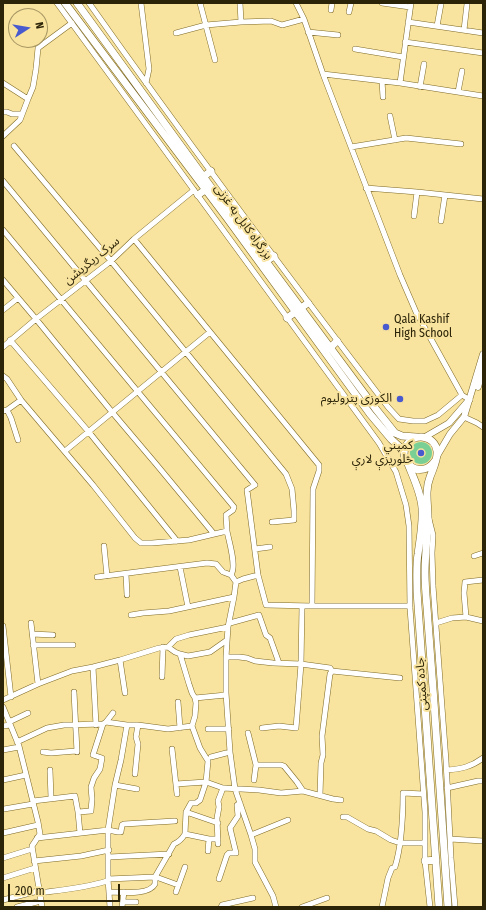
<!DOCTYPE html>
<html>
<head>
<meta charset="utf-8">
<style>
	body { margin:0 }
	#map { position:relative; width:486px; height:910px; overflow:hidden; background:#f8e39f; font-family:"Fira Sans Condensed",sans-serif }
	canvas { display:block }
	.frame { position:absolute; inset:0; border:4px solid #2c2408; pointer-events:none }
	.north { position:absolute; left:8px; top:8px; width:40px; height:40px; box-sizing:border-box; background:#f8e39f; border:1px solid #a69763; border-radius:50%; rotate:78deg; font-size:11px; font-weight:700; line-height:16px; text-align:center; color:#2c2408 }
	.north::after { content:''; display:block; margin:auto; width:14px; height:18px; background:#495ace; clip-path:polygon(50% 0,100% 100%,50% 72%,0 100%) }
	.scale { position:absolute; left:8px; top:884px; width:112px; height:18px; box-sizing:border-box; border:2px solid #2c2408; border-top:0; padding-left:5px; font-size:12px; line-height:14px; white-space:nowrap; color:#2c2408; -webkit-text-stroke:3px #f8e39f; paint-order:stroke }
</style>
</head>
<body>
<div id="map">
<canvas width="486" height="910"></canvas>
<div class="frame"></div>
<div class="north">N</div>
<div class="scale">200 m</div>
</div>
<script>
const ctx = document.querySelector('canvas').getContext('2d');
ctx.lineJoin = 'round';
function fillPath(path, color) {
  ctx.fillStyle = color;
  ctx.fill(path, 'evenodd');
}
function trace(path, color, width, dash) {
  ctx.strokeStyle = color;
  ctx.lineWidth = width;
  ctx.lineCap = dash ? 'butt' : 'round';
  ctx.setLineDash(dash || []);
  ctx.stroke(path);
}
function label(font, color, halo, rows, align = 'center') {
  ctx.font = font + ' "Fira Sans Condensed","Noto Sans Arabic",sans-serif';
  ctx.lineWidth = 4;
  ctx.setLineDash([]);
  ctx.textBaseline = 'middle';
  ctx.strokeStyle = halo;
  ctx.fillStyle = color;
  for (const [text, x, y, turn = 0] of rows) {
    ctx.save();
    ctx.translate(x, y);
    ctx.rotate((+turn || 0) * Math.PI / 180);
    ctx.textAlign = isNaN(turn) ? turn : align;
    if (halo) ctx.strokeText(text, 0, 0);
    ctx.fillText(text, 0, 0);
    ctx.restore();
  }
}
fillPath(new Path2D(`
	M410 453a11 11 0 1 1 22 0a11 11 0 1 1-22 0Z`), '#7ad094');
const minor = new Path2D(`
	M 57,3 L 379,443 L 396,472 L 406,505 L 409,526 L 410,608 L 425,812 L 425,861 L 430,907
	M 89,3 C 186,140 286,274 388,407 L 399,419 L 413,421 L 425,421 L 438,415 L 462,395
	M 141,3 L 149,69 L 146,83
	M 200,3 L 215,60
	M 240,3 L 241,22 L 271,21 L 282,25 L 304,19
	M 296,3 L 304,19 L 323,74 L 400,275 L 416,312 L 462,395 L 470,400
	M 382,3 L 410,7
	M 331,10 L 332,3
	M 349,12 L 351,3
	M 408,22 L 483,33
	M 437,26 L 441,4
	M 464,30 L 467,4
	M 308,32 L 338,35
	M 176,33 L 206,25 L 241,22
	M 405,42 L 483,53
	M 355,49 L 403,57
	M 323,74 L 400,83 L 483,96
	M 382,81 L 383,97
	M 3,83 L 28,99
	M 400,83 L 411,3
	M 420,87 L 424,64
	M 458,92 L 462,71
	M 3,112 L 7,112 L 12,114 L 22,114
	M 390,116 L 395,140
	M 3,136 L 20,120 L 28,99 L 33,87 L 36,69 L 38,48 L 72,23
	M 14,146 L 111,261 L 286,474 L 292,489 L 294,511 L 294,520 L 272,522
	M 351,147 L 406,138 L 461,144
	M 3,181 L 255,485 L 247,490 L 258,575 L 266,605 L 312,606 L 410,606
	M 366,188 L 417,192 L 483,199
	M 414,216 L 417,192
	M 441,221 L 445,195
	M 3,230 L 234,507 L 233,510 L 226,515 L 227,531 L 189,540 L 152,543 L 141,543 L 135,538 L 93,485 L 21,400 L 7,379 L 3,376
	M 134,239 L 319,465 L 319,471 L 313,489 L 312,606
	M 3,280 L 36,319 L 112,412 L 156,464 L 214,534
	M 3,310 L 18,298
	M 10,340 L 88,431 L 177,541
	M 3,347 L 36,319 L 111,261 L 134,239 L 194,190
	M 7,410 L 11,418 L 18,440
	M 3,411 L 7,410 L 21,400
	M 464,417 L 477,423 L 483,427
	M 65,451 L 210,332
	M 429,519 L 433,535 L 432,553 L 433,586 L 446,761 L 451,858 L 455,907
	M 227,531 C 229,542 237,566 231,575
	M 104,546 L 107,576
	M 255,549 L 270,547
	M 474,556 L 483,553
	M 180,567 L 188,607
	M 126,574 L 127,595
	M 258,575 L 243,579 L 236,582 L 234,597 L 228,627 L 226,657 L 226,693 L 230,752 L 235,789 L 251,835 L 255,849 L 255,862 L 273,896 L 276,907
	M 97,577 L 207,563 L 216,564 L 223,572 L 231,575 L 236,582
	M 131,615 L 143,613 L 169,611 L 234,597
	M 466,617 L 464,593 L 465,582 L 483,580
	M 31,623 L 38,684
	M 230,623 L 259,615 L 266,635 L 270,638 L 279,663
	M 436,623 L 452,618 L 466,617 L 483,621
	M 3,626 L 11,697
	M 32,634 L 53,635
	M 33,645 L 73,645
	M 180,654 L 188,656 L 210,652 L 227,640
	M 226,657 L 239,657 L 247,658 L 255,661 L 273,663 L 301,664 L 330,668 L 332,671
	M 120,660 L 125,693
	M 93,667 L 96,725
	M 162,677 L 163,647
	M 74,692 L 77,752
	M 195,698 L 226,695
	M 3,700 L 38,684 L 72,671 L 93,667 L 120,660 L 159,648 L 168,647 L 176,639 L 189,635 L 228,627
	M 178,702 L 180,728
	M 3,707 L 19,746 L 38,822 L 40,834 L 32,846 L 42,907
	M 9,722 L 28,713
	M 106,722 L 127,725 L 138,725 L 168,729 L 192,726
	M 3,726 L 10,725
	M 262,728 L 279,726 L 296,728 L 301,664 L 302,606
	M 208,729 L 229,729
	M 248,733 L 256,765 L 254,780
	M 17,742 L 47,728 L 64,725 L 103,724 L 106,722 L 113,713
	M 172,749 L 177,794
	M 3,750 L 19,747
	M 43,752 L 51,753 L 76,751
	M 211,757 L 230,752
	M 256,765 L 281,765 L 284,766 L 297,782 L 303,791
	M 50,770 L 51,798
	M 447,770 C 461,769 471,767 483,758
	M 135,774 L 138,744 L 136,737 L 138,725
	M 3,780 L 26,775
	M 176,784 L 206,782 L 223,788 L 259,790 L 281,793 L 303,791 L 333,799 L 341,800
	M 115,785 L 137,789
	M 447,788 L 478,781 L 483,781
	M 320,795 L 321,763 L 323,755 L 322,736 L 330,674 L 332,671 L 400,678
	M 33,801 L 75,796 L 78,812
	M 4,809 L 33,804
	M 186,812 L 218,823
	M 343,817 L 347,817 L 368,829 L 376,831 L 391,840 L 400,843 L 425,843
	M 3,833 L 38,825
	M 80,833 L 78,812 L 91,811 L 92,799 L 91,787 L 94,778 L 100,769 L 102,758 L 93,755 L 103,724
	M 185,834 L 209,839 L 218,839
	M 251,835 L 288,820
	M 37,838 L 108,830 L 118,832 L 121,832 L 122,825 L 124,824 L 175,821
	M 450,839 L 483,841
	M 218,844 L 217,818 L 219,807 L 218,801 L 223,788
	M 208,851 L 209,839
	M 109,857 L 169,854
	M 3,858 L 32,849
	M 34,861 L 81,856 L 109,850
	M 156,877 L 178,885
	M 3,878 L 35,868
	M 219,879 L 227,855 L 229,853 L 236,853 L 230,828 L 238,816 L 237,805 L 240,803
	M 109,892 C 120,892 149,896 155,884 C 155,882 155,880 155,877 L 174,844 C 179,842 182,839 185,834 L 186,812 L 191,803 L 196,803 L 200,800 L 206,782 L 208,761 L 200,748 L 192,726 L 195,716 L 196,703 L 195,698 L 192,693 L 189,684 L 180,654 L 175,652 L 168,647
	M 176,892 L 185,867
	M 39,893 C 62,890 85,888 107,881 L 108,879 L 155,877
	M 3,900 L 38,891
	M 123,902 L 136,902
	M 17,907 L 41,901
	M 110,907 L 108,879 L 108,830 L 115,785 L 121,760 L 127,725
	M 122,907 L 124,892
	M 221,907 L 222,905 L 253,898
	M 302,907 L 327,898
	M 382,907 L 388,878 L 392,868 L 395,867 C 402,844 403,818 403,793 L 423,794`);
const major = new Path2D(`
	M 478,387 L 483,370
	M 425,437 L 449,423 L 468,401
	M 437,456 L 450,434 L 464,417 L 483,354`);
const highway = new Path2D(`
	M 65,3 L 227,218 L 370,414 L 391,439 L 404,451
	M 77,3 L 216,194 L 375,408 L 395,433 L 402,436 L 416,437
	M 203,177 L 211,171
	M 198,195 L 205,190
	M 266,261 L 274,256
	M 287,318 L 308,303
	M 330,348 L 337,341
	M 435,461 C 422,480 397,464 406,446 C 413,432 435,435 437,451 C 438,459 433,469 430,477 C 424,492 429,508 428,524 C 427,540 425,557 425,573 C 425,589 427,605 428,621 C 430,648 432,675 434,702 C 439,770 443,839 448,907
	M 408,464 C 414,479 421,493 422,508 C 423,524 420,539 418,554 C 416,566 417,579 417,591 L 439,907
	M 425,861 L 436,860`);
trace(minor, '#7e6a27', 6);
trace(major, '#7e6a27', 7);
trace(highway, '#7e6a27', 8);
trace(minor, '#fff', 5);
trace(major, '#fff', 6);
trace(highway, '#fff', 7);
for (const [x, y, r, color] of [
	[386,327,4,"#495ace"],
	[400,399,4,"#495ace"],
	[421,453,4,"#495ace"]
]) {
  const dot = new Path2D();
  dot.arc(x, y, r, 0, 2 * Math.PI);
  ctx.fillStyle = color;
  ctx.fill(dot);
  trace(dot, '#f8e39f', 1.5);
}
label('12px', '#2c2408', '#f8e39f', [
	["بزرگراه کابل به غزنی",243,222,54],
	["سرک ریگریشن",92,261,-39],
	["جاده کمپنی",422,684,-94]
]);
label('12px', '#2c2408', '#f8e39f', [
	["Qala Kashif",394,320,"left"],
	["High School",394,334,"left"],
	["الکوزی پترولیوم",392,399],
	["کمپني",413,446],
	["څلوريزې لارې",413,460]
], 'right');
</script>
</body>
</html>
